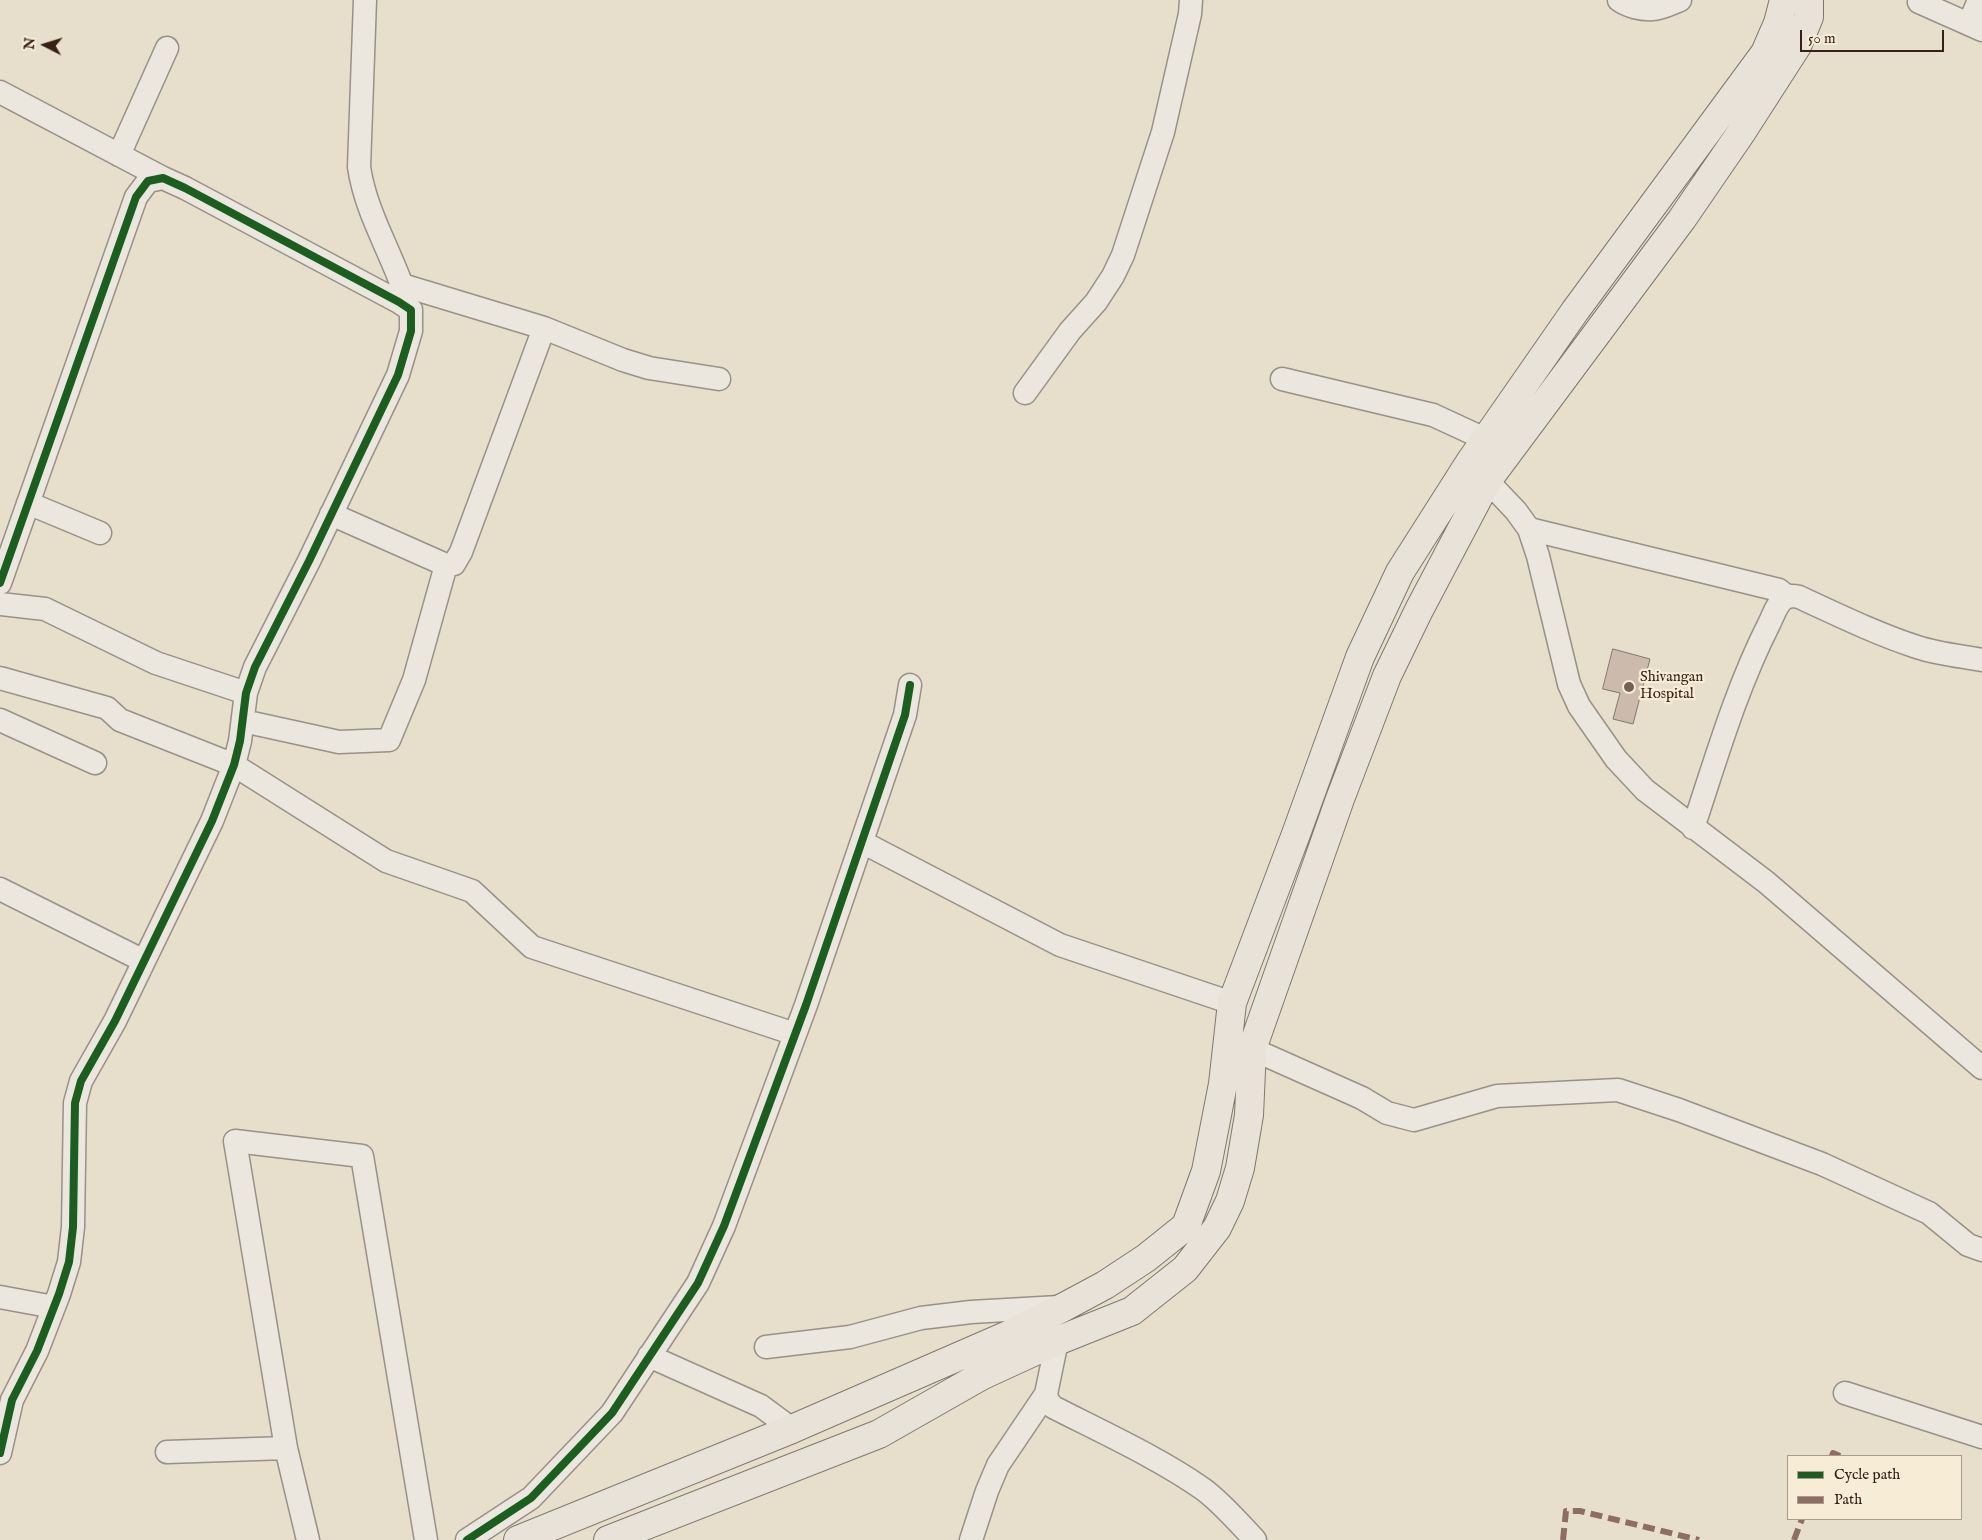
<!DOCTYPE html>
<html>
<head>
<meta charset="utf-8">
<style>
	body { margin:0 }
	#map { position:relative; width:1982px; height:1540px; overflow:hidden; background:#e7decc; font-family:"IM FELL English",serif }
	canvas { display:block }
	.legend { position:absolute; left:1787px; top:1455px; width:175px; height:65px; box-sizing:border-box; background:#f7ecd6; border:1px solid #aa9a89; margin:0; padding:6px 9px; list-style:none; font-size:15px; color:#372016 }
	.legend li { display:flex; align-items:center; gap:10px; height:25px }
	.legend b { width:25px; border:1px solid #aa9a89 }
	.north { position:absolute; left:20px; top:20px; width:50px; height:50px; -webkit-text-stroke:4px #f7ecd6; paint-order:stroke; rotate:275deg; font-size:14px; font-weight:700; line-height:20px; text-align:center; color:#372016 }
	.north::after { content:''; display:block; margin:auto; width:18px; height:22px; background:#372016; clip-path:polygon(50% 0,100% 100%,50% 72%,0 100%) }
	.scale { position:absolute; left:1800px; top:30px; width:144px; height:22px; box-sizing:border-box; border:2px solid #372016; border-top:0; padding-left:6px; font-size:15px; line-height:18px; white-space:nowrap; color:#372016; -webkit-text-stroke:4px #f7ecd6; paint-order:stroke }
</style>
</head>
<body>
<div id="map">
<canvas width="1982" height="1540"></canvas>
<ul class="legend">
<li><b style="height:6px;background:#1b5e20"></b>Cycle path</li>
<li><b style="height:6px;background:#8d6e63"></b>Path</li>
</ul>
<div class="north">N</div>
<div class="scale">50 m</div>
</div>
<script>
const ctx = document.querySelector('canvas').getContext('2d');
ctx.lineJoin = 'round';
function fillPath(path, color) {
  ctx.fillStyle = color;
  ctx.fill(path, 'evenodd');
}
function trace(path, color, width, dash) {
  ctx.strokeStyle = color;
  ctx.lineWidth = width;
  ctx.lineCap = dash ? 'butt' : 'round';
  ctx.setLineDash(dash || []);
  ctx.stroke(path);
}
function label(font, color, halo, rows, align = 'center') {
  ctx.font = font + ' "IM FELL English",serif';
  ctx.lineWidth = 4.5;
  ctx.setLineDash([]);
  ctx.textBaseline = 'middle';
  ctx.strokeStyle = halo;
  ctx.fillStyle = color;
  for (const [text, x, y, turn = 0] of rows) {
    ctx.save();
    ctx.translate(x, y);
    ctx.rotate((+turn || 0) * Math.PI / 180);
    ctx.textAlign = isNaN(turn) ? turn : align;
    if (halo) ctx.strokeText(text, 0, 0);
    ctx.fillText(text, 0, 0);
    ctx.restore();
  }
}
const building = new Path2D(`
	M 1613,649 L 1650,659 L 1633,724 L 1613,719 L 1620,693 L 1603,689 Z`);
fillPath(building, '#ccbbad');
trace(building, '#80786e', 1);
const street = new Path2D(`
	M 365,0 L 359,167 C 366,214 392,253 406,297
	M 1619,0 C 1624,4 1628,5 1634,7 C 1654,12 1661,8 1680,0
	M 1919,2 L 1982,30
	M 1969,24 L 1979,0
	M 0,92 L 163,178
	M 119,155 L 167,48
	M 402,285 L 544,328 L 623,360 L 649,368 L 719,379
	M 1282,379 L 1433,415 L 1485,439
	M 1025,393 L 1070,331 L 1096,302 L 1113,276 L 1123,255 L 1163,132 L 1190,14 L 1191,0
	M 1476,469 L 1516,511 L 1529,529 L 1538,556 L 1569,684 L 1579,706 L 1616,759 L 1645,790 L 1766,882 L 1982,1068
	M 28,503 L 100,533
	M 331,514 L 446,565 L 454,564 L 461,552 L 544,328
	M 1529,529 L 1779,590 L 1788,597
	M 0,583 L 136,197 L 148,181 L 163,178 L 185,188 L 399,302 L 411,310 L 411,331 L 398,375 L 309,561 L 255,667 L 246,693 L 240,741 L 234,765 L 212,821 L 115,1021 L 81,1081 L 75,1103 L 73,1227 L 69,1262 L 59,1294 L 37,1351 L 12,1400 L 0,1453
	M 0,604 L 45,609 L 156,663 L 246,693
	M 0,678 L 107,708 L 120,720 L 234,765 L 386,861 L 472,891 L 532,947 L 795,1034
	M 0,720 L 95,763
	M 243,721 L 339,742 L 389,740 L 414,680 L 446,565
	M 1693,828 C 1716,759 1736,689 1769,624 C 1773,616 1777,603 1785,598 C 1789,595 1795,596 1799,597 C 1838,615 1877,634 1917,647 C 1938,654 1960,656 1982,660
	M 862,842 L 1060,945 L 1232,1003
	M 0,889 L 144,961
	M 1252,1049 L 1362,1098 L 1387,1113 L 1414,1120 L 1497,1096 L 1618,1090 L 1679,1110 L 1822,1164 L 1929,1213 L 1968,1245 L 1982,1250
	M 0,1297 L 54,1307
	M 1057,1341 L 1046,1394 L 1048,1401 L 1053,1407 C 1102,1432 1159,1458 1203,1489 C 1222,1503 1239,1523 1255,1540
	M 766,1347 L 850,1337 L 921,1318 L 971,1312 L 1059,1307
	M 649,1356 L 761,1406 L 792,1429
	M 1845,1393 L 1982,1437
	M 167,1452 L 286,1448
	M 308,1540 L 286,1448 L 235,1141 L 362,1156 L 426,1540
	M 467,1540 L 531,1498 L 612,1413 L 698,1283 L 724,1226 L 806,1005 L 905,715 L 910,685
	M 971,1540 L 987,1491 L 998,1465 L 1046,1394`);
const highway = new Path2D(`
	M 518,1540 L 792,1429 L 1008,1335 L 1064,1307 L 1105,1285 L 1146,1258 L 1186,1226 L 1206,1171 L 1223,1084 L 1232,1003 L 1296,834 L 1360,657 L 1400,572 L 1470,462 L 1575,311 L 1765,53 L 1778,23 L 1784,0
	M 608,1540 L 879,1434 L 981,1376 L 1057,1341 L 1132,1311 L 1185,1269 L 1217,1228 L 1230,1201 L 1240,1168 L 1249,1115 L 1252,1049 L 1340,799 L 1387,676 L 1419,610 L 1487,481 L 1682,219 L 1743,130 L 1797,46 L 1809,17 L 1809,0`);
trace(street, '#999186', 25);
trace(highway, '#80786e', 30);
trace(street, '#ebe6de', 22);
trace(highway, '#e8e2d8', 28);
trace(new Path2D(`
	M 1832,1456 L 1833,1453 L 1840,1456
	M 1563,1540 L 1566,1511 L 1580,1511 L 1699,1540
	M 1794,1540 L 1802,1519`), '#8d6e63', 6, [12, 6]);
trace(new Path2D(`
	M 0,583 L 136,197 L 148,181 L 163,178 L 185,188 L 399,302 L 411,310 L 411,331 L 398,375 L 309,561 L 255,667 L 246,693 L 240,741 L 234,765 L 212,821 L 115,1021 L 81,1081 L 75,1103 L 73,1227 L 69,1262 L 59,1294 L 37,1351 L 12,1400 L 0,1453
	M 467,1540 L 531,1498 L 612,1413 L 698,1283 L 724,1226 L 806,1005 L 905,715 L 910,685`), '#1b5e20', 8);
for (const [x, y, r, color] of [
	[1629,687,6,"#756256"]
]) {
  const dot = new Path2D();
  dot.arc(x, y, r, 0, 2 * Math.PI);
  ctx.fillStyle = color;
  ctx.fill(dot);
  trace(dot, '#f7ecd6', 2);
}
label('15px', '#372016', '#f7ecd6', [
	["Shivangan",1640,678],
	["Hospital",1640,695]
], 'left');
</script>
</body>
</html>
